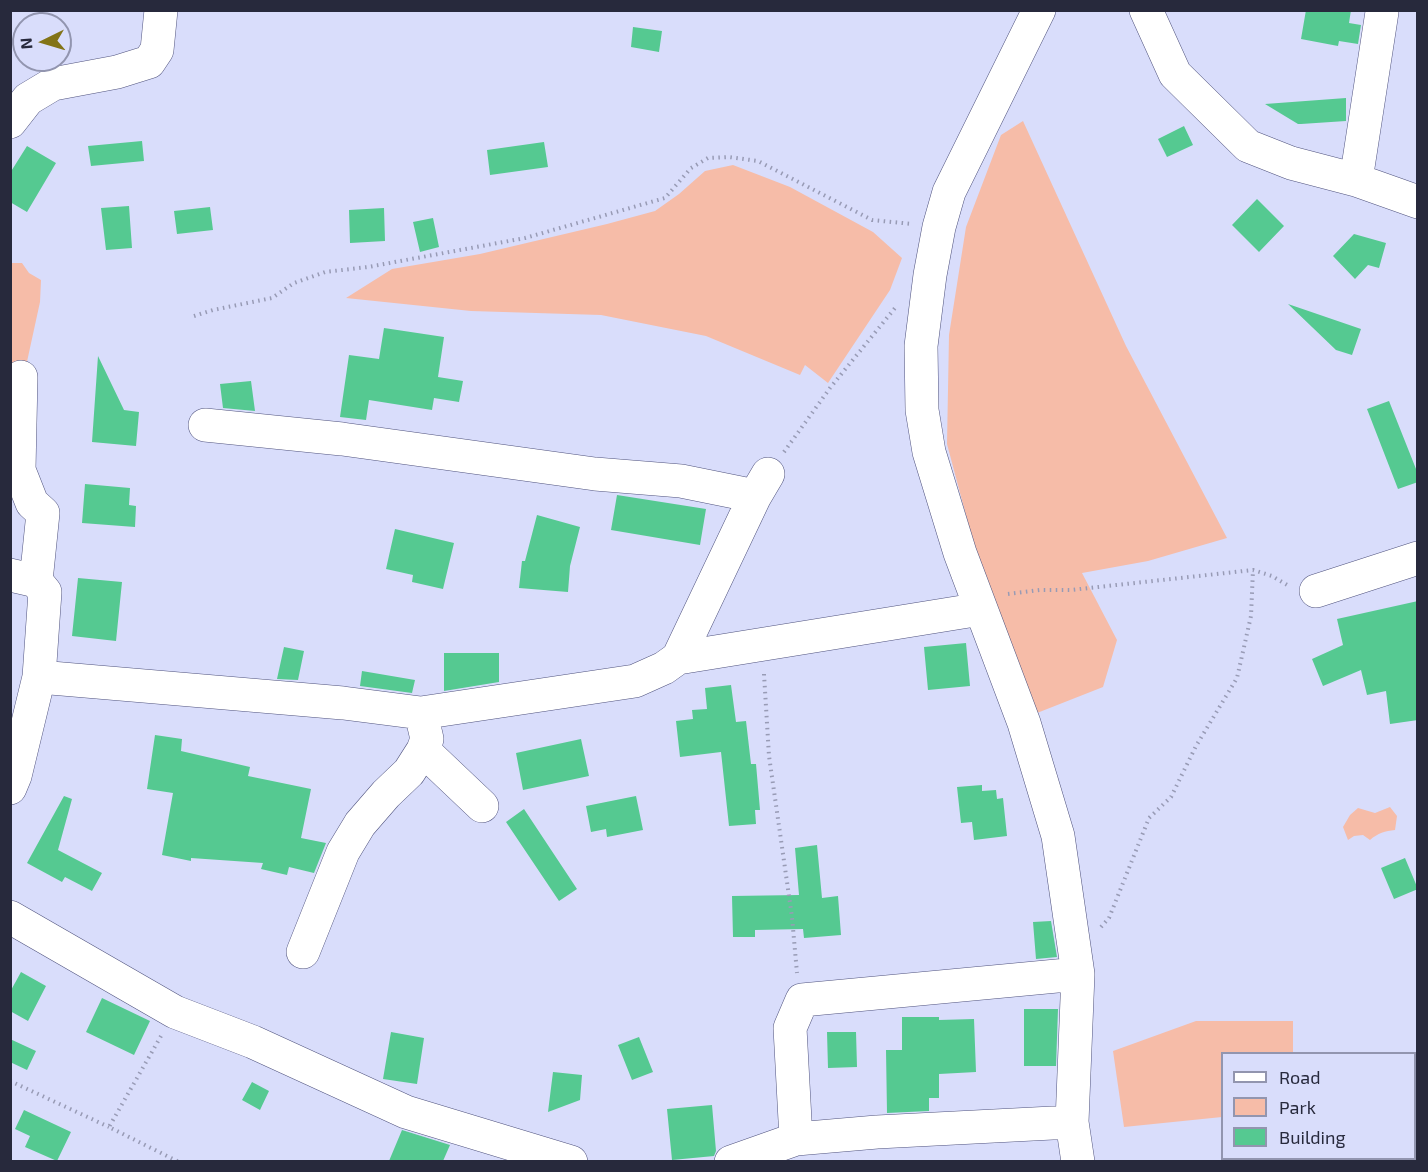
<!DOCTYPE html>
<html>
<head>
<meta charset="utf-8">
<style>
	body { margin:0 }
	#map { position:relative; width:1428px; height:1172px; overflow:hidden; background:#d9ddfb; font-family:"Exo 2",sans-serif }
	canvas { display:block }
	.frame { position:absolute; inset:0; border:12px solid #27293c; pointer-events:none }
	.legend { position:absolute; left:1221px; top:1052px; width:195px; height:108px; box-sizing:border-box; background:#d9ddfb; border:2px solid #9295af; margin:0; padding:8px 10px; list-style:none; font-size:18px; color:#27293c }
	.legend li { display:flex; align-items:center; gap:12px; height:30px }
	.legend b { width:30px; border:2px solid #9295af }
	.north { position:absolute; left:12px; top:12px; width:60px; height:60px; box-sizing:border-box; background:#d9ddfb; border:2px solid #9295af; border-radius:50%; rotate:265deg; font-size:16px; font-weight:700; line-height:24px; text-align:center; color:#27293c }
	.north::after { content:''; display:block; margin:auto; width:21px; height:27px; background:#837417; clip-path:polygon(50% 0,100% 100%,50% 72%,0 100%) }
</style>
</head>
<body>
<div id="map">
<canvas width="1428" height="1172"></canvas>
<div class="frame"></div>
<ul class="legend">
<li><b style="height:8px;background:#fff"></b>Road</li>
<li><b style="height:16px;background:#f6bca8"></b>Park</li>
<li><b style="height:16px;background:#55c991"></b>Building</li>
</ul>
<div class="north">N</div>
</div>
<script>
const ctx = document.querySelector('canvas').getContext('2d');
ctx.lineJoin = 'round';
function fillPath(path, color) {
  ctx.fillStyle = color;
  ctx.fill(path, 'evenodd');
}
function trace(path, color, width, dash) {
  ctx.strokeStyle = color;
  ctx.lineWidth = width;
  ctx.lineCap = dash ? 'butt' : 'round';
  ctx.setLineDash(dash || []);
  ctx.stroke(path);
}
fillPath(new Path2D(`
	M 1023,121 L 1126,346 L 1227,538 L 1148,561 L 1082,573 L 1117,640 L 1103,687 L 1037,713 L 976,553 L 947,444 L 949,335 L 966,227 L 1001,135 Z
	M 733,165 L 790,187 L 873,232 L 902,258 L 890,290 L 828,383 L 805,365 L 800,375 L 706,336 L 601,315 L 471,311 L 346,298 L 392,269 L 480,254 L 607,224 L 655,211 L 679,194 L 705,171 Z
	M 10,263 L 22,263 L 29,273 L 41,280 L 40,302 L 23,380 L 11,379 Z
	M 1390,807 L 1397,816 L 1395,830 C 1385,831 1378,833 1370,840 L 1363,835 L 1354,836 L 1348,840 L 1343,827 L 1350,815 L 1358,808 L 1375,813 Z
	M 1196,1021 L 1293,1021 L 1293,1053 L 1222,1054 L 1222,1117 L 1124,1127 L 1113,1051 Z`), '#f6bca8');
fillPath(new Path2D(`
	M 1306,10 L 1351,10 L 1349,23 L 1361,25 L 1358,44 L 1339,41 L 1338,46 L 1301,39 Z
	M 633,27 L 662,31 L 659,52 L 631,47 Z
	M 1346,98 L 1346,121 L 1301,124 L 1298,124 L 1265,104 Z
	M 1184,126 L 1193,145 L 1167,157 L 1158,139 Z
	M 142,141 L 144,161 L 91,166 L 88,146 Z
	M 544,142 L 548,167 L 490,175 L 487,150 Z
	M 27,146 L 56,163 L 27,212 L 10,202 L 10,173 Z
	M 1257,199 L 1284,226 L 1259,252 L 1232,225 Z
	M 129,206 L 132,248 L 106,250 L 101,208 Z
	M 210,207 L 213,230 L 177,234 L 174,211 Z
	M 384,208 L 385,241 L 350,243 L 349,210 Z
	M 433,218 L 439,247 L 420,252 L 413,222 Z
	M 1354,234 L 1386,243 L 1379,268 L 1368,265 L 1355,279 L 1333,256 Z
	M 1288,304 L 1361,329 L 1352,355 L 1336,350 Z
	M 384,328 L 444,337 L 438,377 L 463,381 L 459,402 L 434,398 L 432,410 L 369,400 L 366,420 L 340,417 L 349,355 L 379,359 Z
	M 98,356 L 124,410 L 139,412 L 136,446 L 92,442 Z
	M 251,381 L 255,411 L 223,408 L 220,384 Z
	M 1389,401 L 1418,474 L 1418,482 L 1398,489 L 1367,409 Z
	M 85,484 L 130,488 L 129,505 L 136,506 L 135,527 L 82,523 Z
	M 617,495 L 706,509 L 700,545 L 611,530 Z
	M 537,515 L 580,527 L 570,566 L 568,592 L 519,588 L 522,561 L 525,561 Z
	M 395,529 L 454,543 L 443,589 L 412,582 L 413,575 L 386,569 Z
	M 78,578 L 122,582 L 116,641 L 72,636 Z
	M 1418,601 L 1418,720 L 1390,724 L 1386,691 L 1367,695 L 1361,670 L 1323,686 L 1312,659 L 1343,645 L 1337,619 Z
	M 966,643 L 970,686 L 928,690 L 924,647 Z
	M 284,647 L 304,651 L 298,680 L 277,679 Z
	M 444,653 L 499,653 L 499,682 L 444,691 Z
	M 362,671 L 415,680 L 412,693 L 360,686 Z
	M 731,685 L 736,722 L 746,721 L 751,764 L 756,764 L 760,810 L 755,810 L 756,824 L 729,826 L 721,752 L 680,757 L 676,721 L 693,719 L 692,710 L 707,709 L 705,688 Z
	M 155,735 L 182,739 L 181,751 L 250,767 L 248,776 L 311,789 L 301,838 L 326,843 L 314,873 L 289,867 L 287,875 L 261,869 L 263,863 L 191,858 L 191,861 L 162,855 L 173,793 L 147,789 Z
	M 581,739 L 589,776 L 523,790 L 516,753 Z
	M 982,785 L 982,791 L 996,790 L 997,799 L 1003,798 L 1007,836 L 974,840 L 972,822 L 961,823 L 957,787 Z
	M 64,796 L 72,799 L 58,850 L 102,873 L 92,891 L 65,877 L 62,882 L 27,863 Z
	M 636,796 L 643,830 L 607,837 L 606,829 L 591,832 L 586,806 Z
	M 524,809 L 577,889 L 559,901 L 506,822 Z
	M 817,845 L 822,898 L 838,896 L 841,935 L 804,938 L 803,929 L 755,930 L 755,937 L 733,937 L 732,896 L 799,895 L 795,848 Z
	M 1405,858 L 1418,889 L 1394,899 L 1381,868 Z
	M 1051,921 L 1057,957 L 1036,959 L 1033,922 Z
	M 21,972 L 46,986 L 28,1021 L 10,1011 L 10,992 Z
	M 102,998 L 150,1021 L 134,1055 L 86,1032 Z
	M 1024,1009 L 1058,1009 L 1056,1066 L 1024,1066 Z
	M 902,1017 L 939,1017 L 939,1020 L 974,1019 L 976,1072 L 939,1074 L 939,1098 L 929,1098 L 929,1111 L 887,1113 L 886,1050 L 902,1050 Z
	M 391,1032 L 424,1038 L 417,1084 L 383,1079 Z
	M 827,1032 L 856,1032 L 857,1067 L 828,1068 Z
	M 639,1037 L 653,1072 L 632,1080 L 618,1045 Z
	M 10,1039 L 36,1051 L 27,1070 L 10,1062 Z
	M 553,1072 L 582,1075 L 580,1100 L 548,1112 Z
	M 252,1082 L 269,1091 L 260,1110 L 242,1100 Z
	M 712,1105 L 716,1151 L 714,1156 L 672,1160 L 667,1109 Z
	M 24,1110 L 71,1132 L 57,1161 L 25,1147 L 30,1136 L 15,1129 Z
	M 402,1130 L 450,1145 L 443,1161 L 389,1161 Z`), '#55c991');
const minor = new Path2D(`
	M 1039,10 L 949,192 L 939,227 L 930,275 L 921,346 L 922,410 L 929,452 L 960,553 L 1024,723 L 1058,836 L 1078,974 L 1072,1122 L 1078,1162
	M 1146,10 L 1175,74 L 1248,146 L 1291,163 L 1356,180 L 1418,202
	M 10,122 L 28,99 L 53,84 L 117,72 L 149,62 L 157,50 L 161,10
	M 1356,180 L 1382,12
	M 21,377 L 19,470 L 32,503 L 43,513 L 36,581
	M 205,425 L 342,439 L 595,474 L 681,481 L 755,496
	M 10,575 L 36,581 L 45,592 L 39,677 L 15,776 L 10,788
	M 1316,591 L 1418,558
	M 678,658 L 755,496 L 768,474
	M 39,677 L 343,703 L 421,713 L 635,681 L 664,668 L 678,658 L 981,609
	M 423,750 L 482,806
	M 10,917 L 175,1012 L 253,1042 L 406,1112 L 571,1162
	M 303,952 L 343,852 L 360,824 L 386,794 L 409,772 L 423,750 L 427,739 L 421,713
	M 1414,1079 L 1418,1079
	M 796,1139 L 790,1028 L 802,1000 L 1078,974
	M 731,1162 L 796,1139 L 877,1132 L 1072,1122
	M 1389,1162 L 1389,1158`);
trace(minor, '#50537e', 34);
trace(new Path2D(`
	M 194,316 L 213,310 L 272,298 L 294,283 L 325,272 L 368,267 L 525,238 L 665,198 L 691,168 L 708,158 L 729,157 L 758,161 L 872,220 L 912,224
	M 784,452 L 830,388 L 895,308
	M 1008,594 L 1040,590 L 1071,590 L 1253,570 L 1272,576 L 1289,586
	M 764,674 L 769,756 L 792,917 L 797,973
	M 1101,927 L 1109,918 L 1149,818 L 1171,797 L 1196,746 L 1237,678 L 1251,616 L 1253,570
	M 161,1036 L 109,1127 L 179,1162
	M 10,1081 L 109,1127`), '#989bb5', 4, [1.5, 4.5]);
trace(minor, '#fff', 33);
</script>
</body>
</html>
